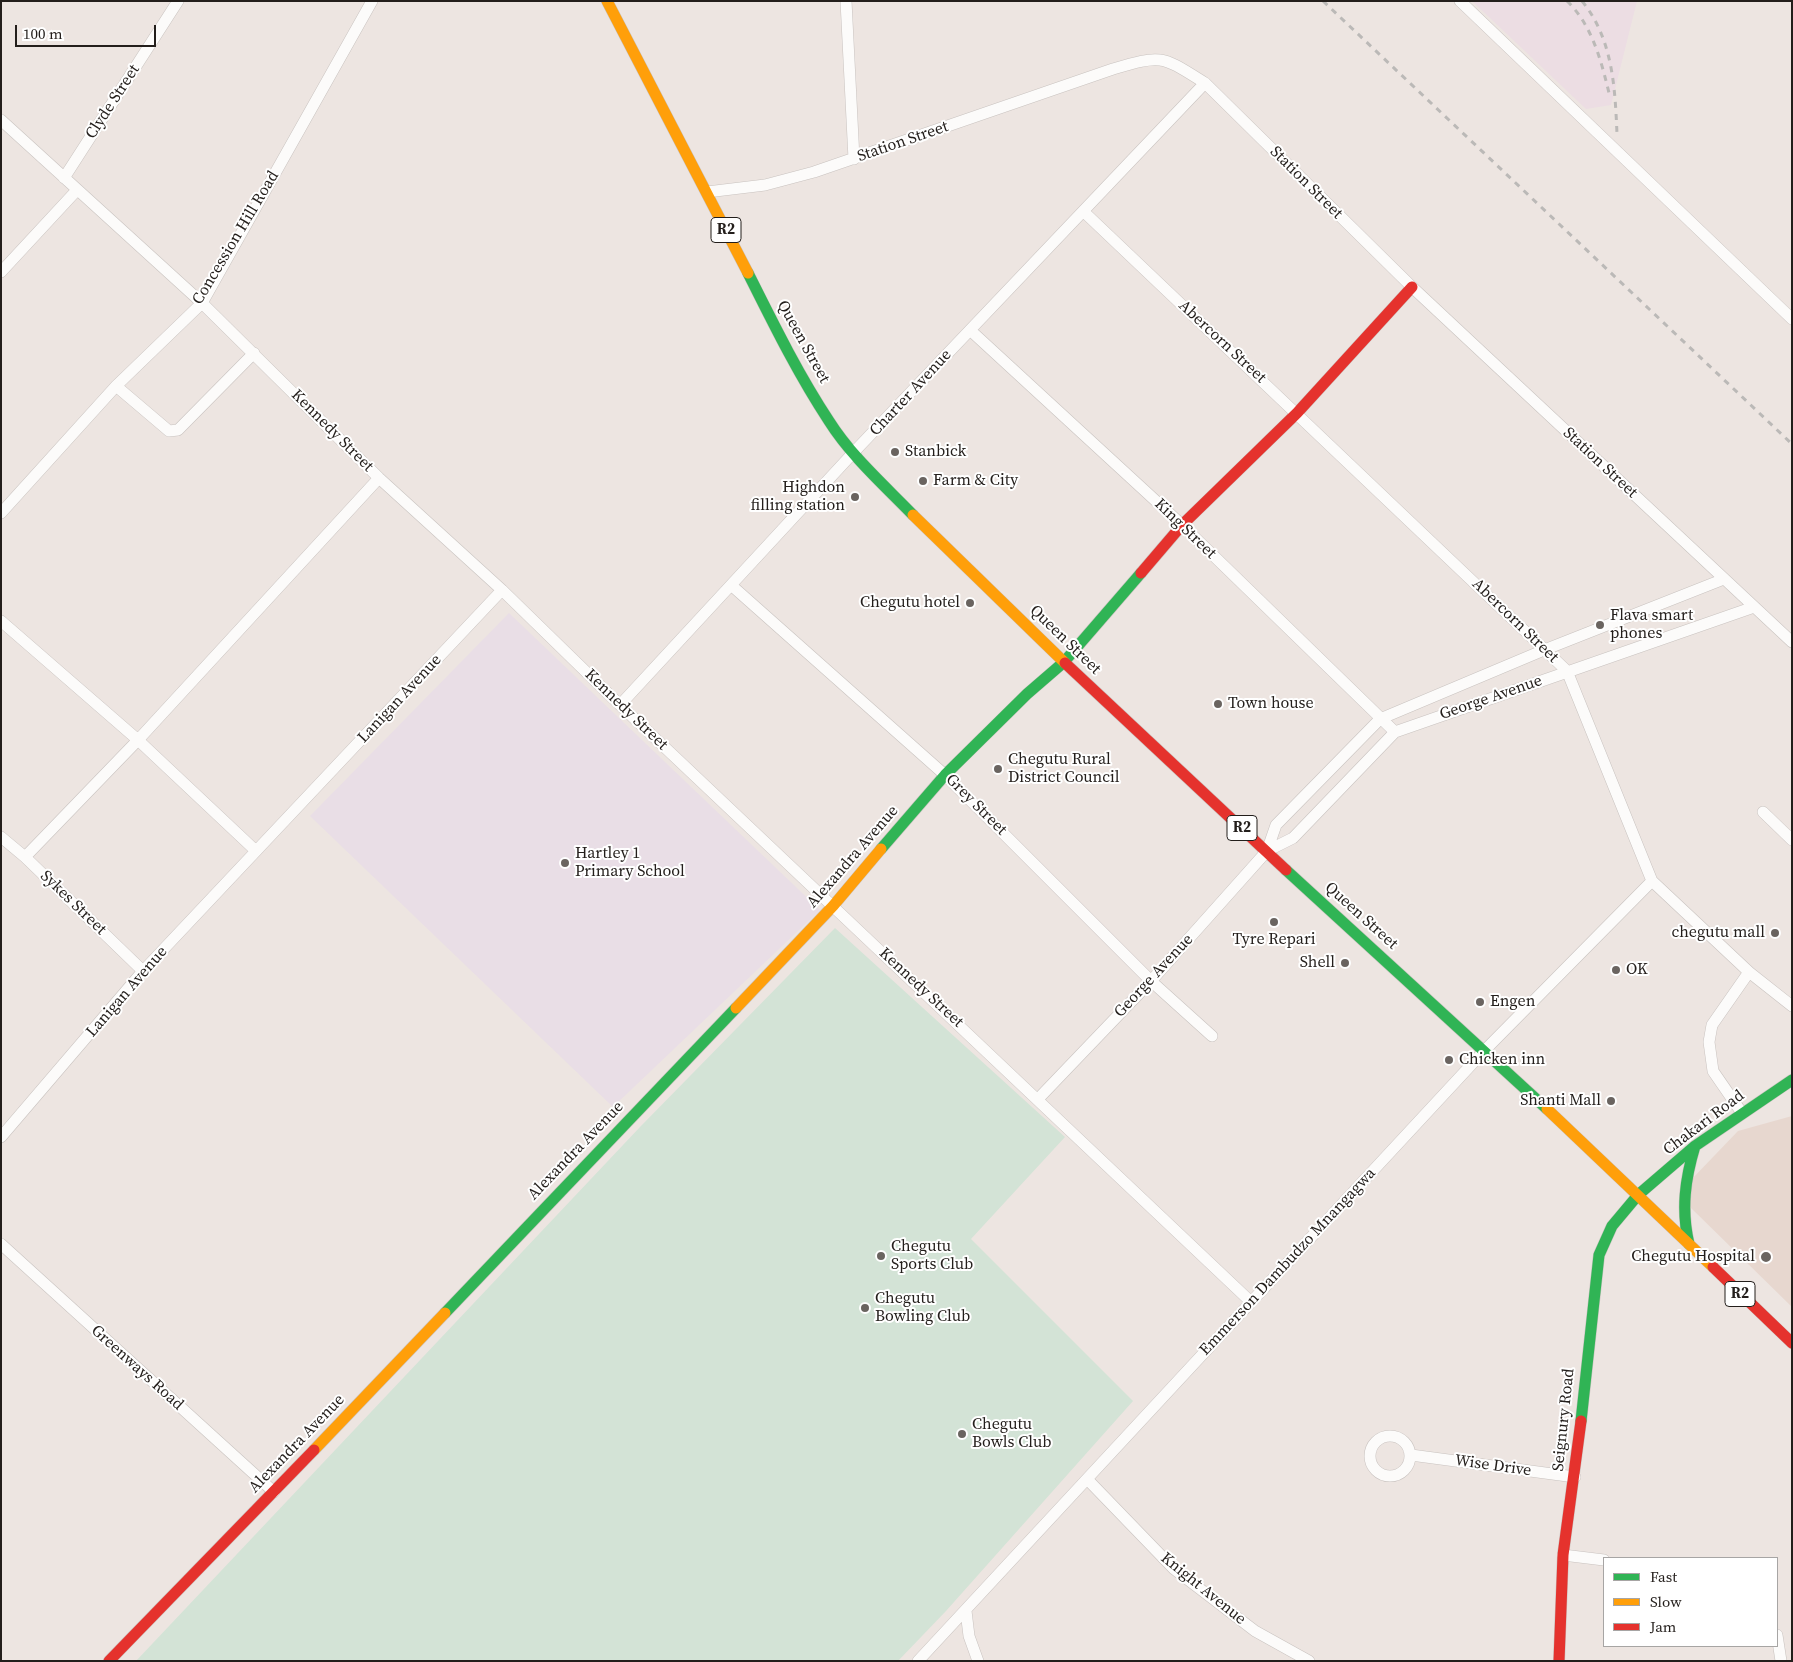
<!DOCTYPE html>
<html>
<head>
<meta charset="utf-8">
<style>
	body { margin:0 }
	#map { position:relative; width:1793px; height:1662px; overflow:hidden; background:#ede5e1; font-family:"Source Serif 4",serif }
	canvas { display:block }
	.frame { position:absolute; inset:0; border:2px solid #231e1b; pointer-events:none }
	.legend { position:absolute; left:1603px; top:1557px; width:175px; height:90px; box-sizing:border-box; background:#fff; border:1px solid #a7a5a4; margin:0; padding:6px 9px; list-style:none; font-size:15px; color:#231e1b }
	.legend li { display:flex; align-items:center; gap:10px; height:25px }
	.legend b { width:25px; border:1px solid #a7a5a4 }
	.scale { position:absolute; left:15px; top:25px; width:141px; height:22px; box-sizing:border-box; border:2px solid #231e1b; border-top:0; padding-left:6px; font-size:15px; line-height:18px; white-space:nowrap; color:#231e1b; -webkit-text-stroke:4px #fff; paint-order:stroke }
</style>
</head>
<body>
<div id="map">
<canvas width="1793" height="1662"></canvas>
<div class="frame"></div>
<ul class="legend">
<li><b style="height:6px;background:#30b455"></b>Fast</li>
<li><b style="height:6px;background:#ff9f0a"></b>Slow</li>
<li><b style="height:6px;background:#e5322d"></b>Jam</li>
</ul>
<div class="scale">100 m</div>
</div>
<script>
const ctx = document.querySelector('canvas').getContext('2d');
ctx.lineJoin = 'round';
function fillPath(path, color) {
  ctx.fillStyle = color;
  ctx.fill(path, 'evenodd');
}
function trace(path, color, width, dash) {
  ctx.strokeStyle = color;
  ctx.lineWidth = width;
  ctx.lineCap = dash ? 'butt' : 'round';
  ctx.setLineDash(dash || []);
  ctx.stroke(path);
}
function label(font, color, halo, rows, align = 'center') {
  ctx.font = font + ' "Source Serif 4",serif';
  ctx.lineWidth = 4;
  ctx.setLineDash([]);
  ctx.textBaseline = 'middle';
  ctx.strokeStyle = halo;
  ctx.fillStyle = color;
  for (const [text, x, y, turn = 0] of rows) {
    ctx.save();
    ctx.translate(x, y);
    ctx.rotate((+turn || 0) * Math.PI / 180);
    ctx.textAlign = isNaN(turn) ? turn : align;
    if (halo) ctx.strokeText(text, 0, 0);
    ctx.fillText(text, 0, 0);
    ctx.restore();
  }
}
fillPath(new Path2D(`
	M 1792,1116 L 1792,1307 L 1690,1207 L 1690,1181 L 1738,1131 Z`), '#e7d7cf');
fillPath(new Path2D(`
	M 1472,1 L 1637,1 L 1611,105 L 1586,109 Z`), '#ecdde3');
fillPath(new Path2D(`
	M 509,613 L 820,910 L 613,1107 L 310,816 Z`), '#e9dee6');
fillPath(new Path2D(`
	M 835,928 L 1065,1137 L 971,1239 L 1133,1401 L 946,1611 L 898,1661 L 136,1661 L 640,1127 Z`), '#d3e3d6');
const street = new Path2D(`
	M 846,1 L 854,159
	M 1460,1 L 1792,319
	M 1,120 L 202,303 L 379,478 L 502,590 L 620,705 L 1250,1301
	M 64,178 L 178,1
	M 707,192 L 765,185 L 814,172 L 1113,69 C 1163,54 1162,56 1205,83 L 1412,287 L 1792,642
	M 1084,212 L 1567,671 L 1652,881 L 1749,972 L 1712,1025 L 1709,1042 L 1713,1071 L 1742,1113
	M 1,272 L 77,190
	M 970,330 L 1182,525 L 1395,732
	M 116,386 L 169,431 L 178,430 L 254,353
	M 1,513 L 116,386 L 202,303 L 372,1
	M 731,585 L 945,775 L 1151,981 L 1212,1036
	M 1,621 L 138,740 L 256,851
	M 620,705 L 853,453 L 1205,83
	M 1763,812 L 1792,840
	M 1,837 L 25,857 L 143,971
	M 1267,851 L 1293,838 L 1395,732 L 1754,607
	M 25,857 L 138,740 L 379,478
	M 1749,972 L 1792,1006
	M 1038,1099 L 1151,981 L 1267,851 L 1276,825 L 1380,719 L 1544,650 L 1724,579
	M 1,1137 L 143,971 L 502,590
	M 1,1244 L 274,1492
	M1370 1456a20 20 0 1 1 40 0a20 20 0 1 1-40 0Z
	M 1411,1455 L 1575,1477
	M 1088,1480 L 1174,1569 L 1255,1631 L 1309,1661
	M 1563,1555 L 1604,1560
	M 966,1611 L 969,1636 L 978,1661
	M 1777,1635 L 1781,1661
	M 918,1661 L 1484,1051 L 1652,881`);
const fast = new Path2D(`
	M 748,273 C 773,323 798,374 829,421 C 851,456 884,485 913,515
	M 881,849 L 945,775 L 1027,694 L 1064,662 L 1141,573
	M 1286,870 L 1547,1109
	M 1689,1244 C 1681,1210 1685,1179 1695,1146
	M 445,1313 L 736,1008
	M 1581,1421 L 1599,1255 L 1612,1226 L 1638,1195 L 1695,1146 L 1792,1080`);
const slow = new Path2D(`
	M 607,1 L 748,273
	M 913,515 L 1065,663
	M 736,1008 L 833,906 L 881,849
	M 1547,1109 L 1713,1267
	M 314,1450 L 445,1313`);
const jam = new Path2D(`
	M 1141,573 L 1182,525 L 1297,413 L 1412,287
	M 1065,663 L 1286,870
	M 1713,1267 L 1792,1343
	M 109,1661 L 314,1450
	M 1559,1661 L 1563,1555 L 1581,1421`);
trace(street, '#c8c2bf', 12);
trace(fast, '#c8c2bf', 12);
trace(slow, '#c8c2bf', 12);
trace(jam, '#c8c2bf', 12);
trace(street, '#fcfbfa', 11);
trace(fast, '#30b455', 11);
trace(slow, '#ff9f0a', 11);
trace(jam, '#e5322d', 11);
trace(new Path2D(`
	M 1323,1 L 1792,444
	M 1567,1 C 1592,25 1601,60 1609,93
	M 1582,1 C 1613,39 1615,88 1617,134`), '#bbb9b7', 3, [6, 6]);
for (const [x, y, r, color] of [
	[895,452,5,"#6a6460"],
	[923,481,5,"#6a6460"],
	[855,497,5,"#6a6460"],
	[970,603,5,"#6a6460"],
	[1600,625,5,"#6a6460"],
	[1218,704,5,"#6a6460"],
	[998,769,5,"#6a6460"],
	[565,863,5,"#6a6460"],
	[1274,922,5,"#6a6460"],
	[1775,933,5,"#6a6460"],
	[1345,963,5,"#6a6460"],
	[1616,970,5,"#6a6460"],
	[1480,1002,5,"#6a6460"],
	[1449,1060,5,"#6a6460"],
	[1611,1101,5,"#6a6460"],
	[881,1256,5,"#6a6460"],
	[1766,1257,6,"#6a6460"],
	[865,1308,5,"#6a6460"],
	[962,1434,5,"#6a6460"]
]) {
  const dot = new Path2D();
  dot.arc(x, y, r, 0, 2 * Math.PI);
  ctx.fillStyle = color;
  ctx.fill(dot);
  trace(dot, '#fff', 2);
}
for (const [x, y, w] of [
	[726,230,30],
	[1242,828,30],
	[1740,1294,30]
]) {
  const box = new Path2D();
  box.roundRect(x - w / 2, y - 12.5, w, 25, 4);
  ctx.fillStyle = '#fff';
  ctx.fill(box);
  trace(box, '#231e1b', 1);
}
label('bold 15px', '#231e1b', null, [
	["R2",726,230],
	["R2",1242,828],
	["R2",1740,1294]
]);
label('16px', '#231e1b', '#fff', [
	["Clyde Street",113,102,-57],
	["Station Street",903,142,-19],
	["Station Street",1306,183,45],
	["Concession Hill Road",236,238,-59],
	["Queen Street",803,342,61],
	["Abercorn Street",1222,342,43],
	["Charter Avenue",911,393,-47],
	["Kennedy Street",332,431,45],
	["Station Street",1600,463,43],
	["King Street",1185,529,44],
	["Abercorn Street",1515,621,44],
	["Queen Street",1065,640,44],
	["George Avenue",1491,698,-19],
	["Lanigan Avenue",400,699,-47],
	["Kennedy Street",626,710,44],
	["Grey Street",976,805,45],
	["Alexandra Avenue",853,857,-49],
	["Sykes Street",73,903,44],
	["Queen Street",1361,916,42],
	["George Avenue",1154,976,-47],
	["Kennedy Street",921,988,43],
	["Lanigan Avenue",127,992,-49],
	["Chakari Road",1704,1123,-37],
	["Alexandra Avenue",576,1151,-46],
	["Emmerson Dambudzo Mnangagwa",1288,1262,-47],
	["Greenways Road",137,1368,42],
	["Seignury Road",1564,1420,-84],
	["Alexandra Avenue",297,1444,-46],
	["Wise Drive",1493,1466,8],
	["Knight Avenue",1203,1589,39]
]);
label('16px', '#231e1b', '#fff', [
	["Stanbick",905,452],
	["Farm & City",933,481],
	["Highdon",845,488,"right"],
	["filling station",845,506,"right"],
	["Chegutu hotel",960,603,"right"],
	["Flava smart",1610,616],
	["phones",1610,634],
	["Town house",1228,704],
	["Chegutu Rural",1008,760],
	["District Council",1008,778],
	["Hartley 1",575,854],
	["Primary School",575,872],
	["chegutu mall",1765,933,"right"],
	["Tyre Repari",1274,940,"center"],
	["Shell",1335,963,"right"],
	["OK",1626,970],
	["Engen",1490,1002],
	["Chicken inn",1459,1060],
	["Shanti Mall",1601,1101,"right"],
	["Chegutu",891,1247],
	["Sports Club",891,1265],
	["Chegutu Hospital",1755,1257,"right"],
	["Chegutu",875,1299],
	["Bowling Club",875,1317],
	["Chegutu",972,1425],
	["Bowls Club",972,1443]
], 'left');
</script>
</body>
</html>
